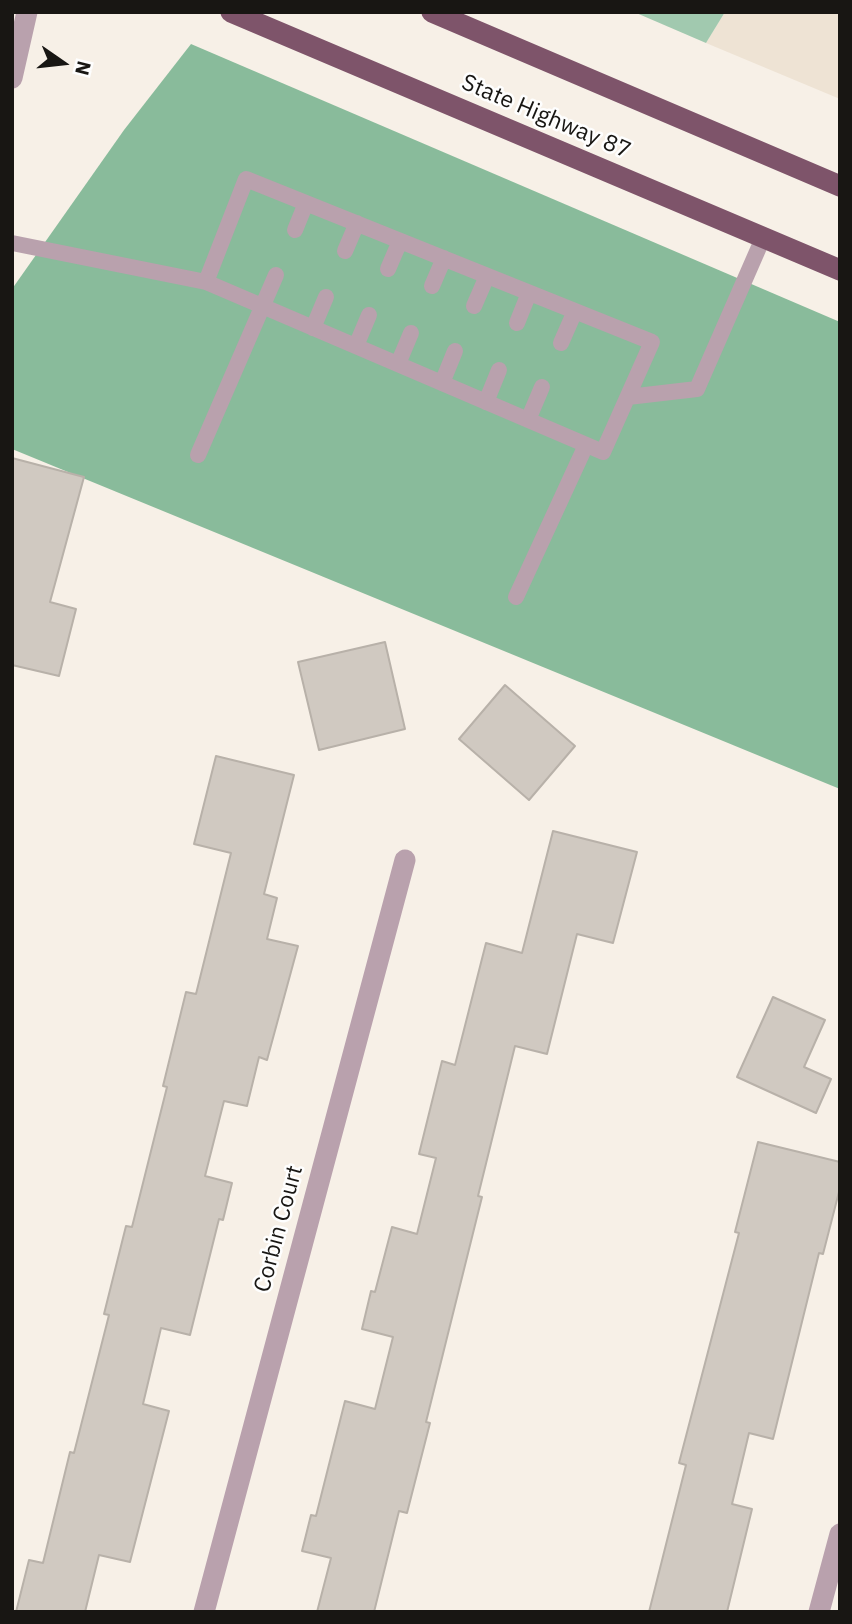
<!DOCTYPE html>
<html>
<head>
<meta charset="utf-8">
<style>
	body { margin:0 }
	#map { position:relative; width:852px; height:1624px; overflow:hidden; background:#f7f0e7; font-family:"IBM Plex Sans",sans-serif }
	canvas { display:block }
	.frame { position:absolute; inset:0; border:14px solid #181613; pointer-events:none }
	.north { position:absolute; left:28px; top:28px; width:70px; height:70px; -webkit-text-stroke:5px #fefefe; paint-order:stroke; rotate:104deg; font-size:19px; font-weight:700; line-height:28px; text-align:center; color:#181613 }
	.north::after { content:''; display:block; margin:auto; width:24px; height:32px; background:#181613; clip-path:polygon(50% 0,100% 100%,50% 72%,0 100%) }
</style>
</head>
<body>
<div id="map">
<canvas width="852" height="1624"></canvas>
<div class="frame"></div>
<div class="north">N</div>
</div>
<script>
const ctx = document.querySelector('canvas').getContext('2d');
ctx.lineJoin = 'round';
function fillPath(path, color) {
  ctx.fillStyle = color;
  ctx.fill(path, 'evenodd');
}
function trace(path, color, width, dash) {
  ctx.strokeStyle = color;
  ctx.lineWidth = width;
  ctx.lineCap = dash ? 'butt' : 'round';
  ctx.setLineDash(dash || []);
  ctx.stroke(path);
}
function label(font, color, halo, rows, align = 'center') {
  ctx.font = font + ' "IBM Plex Sans",sans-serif';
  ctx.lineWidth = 5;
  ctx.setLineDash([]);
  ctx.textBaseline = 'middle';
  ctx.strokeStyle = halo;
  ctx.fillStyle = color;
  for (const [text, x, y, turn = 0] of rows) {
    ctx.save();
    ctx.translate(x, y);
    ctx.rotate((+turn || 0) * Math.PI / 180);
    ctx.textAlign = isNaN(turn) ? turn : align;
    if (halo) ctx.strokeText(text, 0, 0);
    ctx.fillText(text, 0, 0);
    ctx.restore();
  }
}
fillPath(new Path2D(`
	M 725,12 L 840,12 L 840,99 L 706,43 Z`), '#eee3d4');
fillPath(new Path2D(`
	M 634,12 L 725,12 L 706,43 Z`), '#a1c9af');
fillPath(new Path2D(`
	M 191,44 L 840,322 L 840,789 L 12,449 L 12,289 L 124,130 Z`), '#89bb9b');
const building = new Path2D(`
	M 12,458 L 84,477 L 50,602 L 76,609 L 59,676 L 12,665 Z
	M 385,642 L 405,729 L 319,750 L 298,662 Z
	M 505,685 L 575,746 L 529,800 L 459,739 Z
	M 216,756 L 294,775 L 264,894 L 277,898 L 267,939 L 298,946 L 267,1060 L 259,1057 L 247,1106 L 224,1101 L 205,1176 L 232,1183 L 223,1220 L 219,1219 L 190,1335 L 161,1328 L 143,1404 L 169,1411 L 130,1562 L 99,1555 L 85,1612 L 16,1612 L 29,1560 L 43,1563 L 70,1452 L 74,1453 L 109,1315 L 104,1314 L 126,1226 L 132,1227 L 167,1087 L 163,1086 L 186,992 L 196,994 L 231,853 L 194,844 Z
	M 553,831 L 637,852 L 613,943 L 577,934 L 547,1054 L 515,1046 L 478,1196 L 482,1197 L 426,1422 L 430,1423 L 407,1513 L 399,1511 L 374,1612 L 317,1612 L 331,1558 L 302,1551 L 311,1515 L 316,1516 L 345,1401 L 375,1409 L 393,1337 L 362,1329 L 371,1291 L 375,1292 L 392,1227 L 417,1234 L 436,1158 L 419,1154 L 442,1061 L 455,1065 L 486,943 L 522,953 Z
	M 773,997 L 825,1020 L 804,1067 L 831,1079 L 816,1113 L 737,1077 Z
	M 758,1142 L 840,1162 L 840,1188 L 823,1254 L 819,1253 L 773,1439 L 749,1433 L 732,1504 L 752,1509 L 727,1612 L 649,1612 L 686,1465 L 679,1463 L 739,1233 L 735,1232 Z`);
fillPath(building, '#d0c9c1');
trace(building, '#b8b1a9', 2);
trace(new Path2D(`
	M 295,230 L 306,203
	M 12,243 L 206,282 L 603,452 L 652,342 L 246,179 L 206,282
	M 345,251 L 357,223
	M 388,269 L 400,241
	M 432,286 L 444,258
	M 474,306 L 487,276
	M 517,323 L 529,293
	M 313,328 L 326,297
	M 561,343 L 575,311
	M 356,346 L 369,315
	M 398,364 L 411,333
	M 442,383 L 455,351
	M 628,397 L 697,389 L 763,238
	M 486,402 L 499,370
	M 528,420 L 542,387
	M 198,455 L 276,275
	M 516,597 L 586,445`), '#b9a1ad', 16);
trace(new Path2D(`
	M 204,1612 L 405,860
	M 819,1612 L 840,1534`), '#b9a1ad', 21);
trace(new Path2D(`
	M 12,78 L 27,12`), '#b9a1ad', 21);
trace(new Path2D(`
	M 231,12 L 840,270
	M 432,12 L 840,186`), '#7e546a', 21);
label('23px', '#181613', '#fefefe', [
	["State Highway 87",546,117,23],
	["Corbin Court",279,1229,-75]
]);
</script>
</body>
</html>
